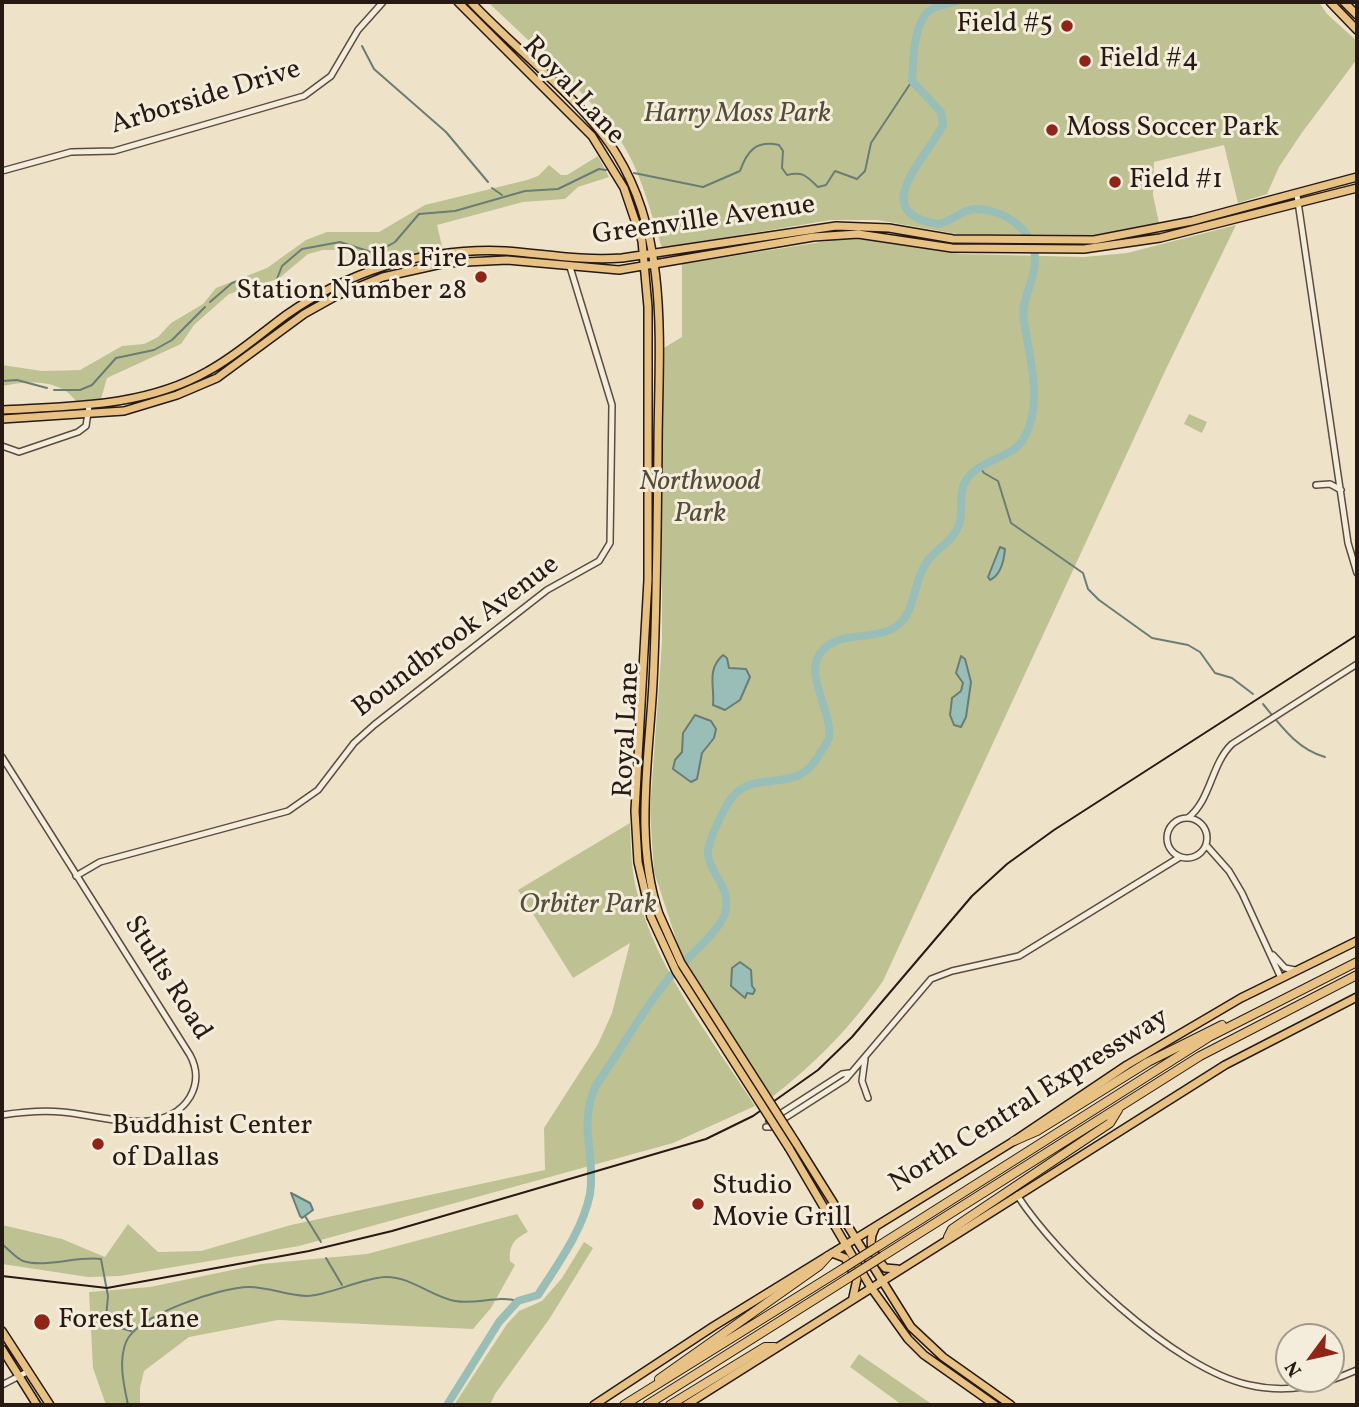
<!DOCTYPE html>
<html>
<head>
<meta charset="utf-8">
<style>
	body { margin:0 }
	#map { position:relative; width:1359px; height:1407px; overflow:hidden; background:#eee3c9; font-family:Vollkorn,serif }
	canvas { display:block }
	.frame { position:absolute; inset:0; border:4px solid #271913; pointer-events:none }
	.north { position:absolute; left:1275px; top:1323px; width:70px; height:70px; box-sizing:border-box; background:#f4eddc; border:2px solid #a2988c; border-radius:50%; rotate:237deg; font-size:19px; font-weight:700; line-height:28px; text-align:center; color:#271913 }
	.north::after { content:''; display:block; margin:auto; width:24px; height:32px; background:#8f2418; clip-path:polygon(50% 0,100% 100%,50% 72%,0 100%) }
</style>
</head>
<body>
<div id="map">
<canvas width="1359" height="1407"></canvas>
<div class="frame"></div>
<div class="north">N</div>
</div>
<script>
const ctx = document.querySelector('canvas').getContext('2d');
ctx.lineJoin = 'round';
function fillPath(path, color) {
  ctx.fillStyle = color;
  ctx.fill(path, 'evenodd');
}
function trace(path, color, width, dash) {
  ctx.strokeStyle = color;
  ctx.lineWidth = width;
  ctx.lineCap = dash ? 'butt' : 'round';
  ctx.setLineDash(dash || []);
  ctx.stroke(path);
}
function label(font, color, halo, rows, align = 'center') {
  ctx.font = font + ' Vollkorn,serif';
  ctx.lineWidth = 6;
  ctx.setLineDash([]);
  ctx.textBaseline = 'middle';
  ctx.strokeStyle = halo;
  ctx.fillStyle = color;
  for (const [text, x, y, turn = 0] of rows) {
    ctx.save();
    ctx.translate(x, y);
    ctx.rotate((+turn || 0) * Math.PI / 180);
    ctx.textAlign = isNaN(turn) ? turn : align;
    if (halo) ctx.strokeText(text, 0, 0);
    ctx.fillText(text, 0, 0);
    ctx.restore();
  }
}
fillPath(new Path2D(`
	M 488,2 L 1319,2 L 1327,14 L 1357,41 L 1357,59 L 1301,134 L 1279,167 L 1267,194 L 1238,203 L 1224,145 L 1154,162 L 1153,195 L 1159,223 L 1153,225 L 1095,235 L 957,234 L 877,220 L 831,220 L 662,248 C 651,214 642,174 622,143 C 592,96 529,42 488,2 Z
	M 598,156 L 609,177 L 578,187 L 565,199 L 523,202 L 437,225 L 443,250 L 367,268 L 356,255 L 346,250 L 323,250 L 308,254 L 278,279 L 229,294 L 194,325 L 181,344 L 107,378 L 101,399 L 76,401 C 59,378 27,381 2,386 L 2,365 L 42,371 L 80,370 L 122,346 L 144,344 L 158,337 L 171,323 L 203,304 L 216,288 L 267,268 L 306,240 L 327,232 L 379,232 L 425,205 L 527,180 L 538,176 L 549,165 L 561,175 L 567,175 Z
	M 1236,225 L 1166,369 L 883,981 C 850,1028 817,1062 772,1097 L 681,954 L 654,872 L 650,811 L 662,642 L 662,349 L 682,337 L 682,264 L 853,237 L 961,254 L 1084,257 L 1127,253 Z
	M 1189,414 L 1207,422 L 1202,433 L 1184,424 Z
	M 630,823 C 631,846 631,870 637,892 C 656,970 713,1040 755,1106 L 673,1143 L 299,1246 L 120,1276 L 88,1277 L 2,1264 L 2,1225 L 62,1239 L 105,1257 L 128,1224 L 158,1252 L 201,1251 L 291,1225 L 545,1170 L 544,1128 L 598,1044 L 612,1013 L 630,943 L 573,978 L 518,890 Z
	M 517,1214 L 528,1232 C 514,1239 509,1245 510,1261 L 515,1265 L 491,1308 L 473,1329 L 278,1320 L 189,1337 L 144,1371 L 140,1388 L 140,1405 L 106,1405 L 93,1368 L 89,1292 L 150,1287 L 261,1264 L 367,1254 Z
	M 584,1242 L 593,1248 L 550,1318 L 495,1394 L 490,1405 L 454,1405 L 507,1324 L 519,1311 L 542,1301 L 562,1278 Z
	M 859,1354 L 933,1405 L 902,1405 L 850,1367 Z`), '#bec293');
const water = new Path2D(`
	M 1000,547 L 1005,549 C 1004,560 1001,575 990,580 L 988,577 Z
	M 723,655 L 727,658 L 729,668 L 746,669 L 750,677 L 740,700 L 725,710 L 713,705 C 715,687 706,670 723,655 Z
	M 961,656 L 965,659 L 971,682 L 966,717 L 961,727 L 954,725 L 950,715 L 952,698 L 961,691 L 963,683 L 956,673 Z
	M 695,715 L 711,721 L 716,729 L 714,738 L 702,753 L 697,779 L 691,782 L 673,769 L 675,760 L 682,752 L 683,733 Z
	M 740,962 L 751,970 L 752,986 L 755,990 L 753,994 L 747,993 L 745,998 L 731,986 L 732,968 Z
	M 291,1193 L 310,1203 L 313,1210 L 302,1218 L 300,1216 Z`);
fillPath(water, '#99beb7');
trace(water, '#6b7c75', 2);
trace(new Path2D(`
	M 362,46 L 374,69 L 446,132 L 488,182
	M 634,173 L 703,187 L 740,171 C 747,151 756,140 779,145 L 783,151 L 782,168 L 787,175 C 804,171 807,177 818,187 L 826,185 L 835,171 L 857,179 L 865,171 L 871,143 L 912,81
	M 492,188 L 502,195
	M 210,302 L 232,283 L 246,278 L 260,295 L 271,294 L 282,266 L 302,249 L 340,242 L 371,252 L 379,251 L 395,242 L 419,214 L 455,211 L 525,191 L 558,189 L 599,169 L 606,170
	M 2,381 L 17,380 L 47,388
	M 54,390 L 80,390 L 92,385 L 116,358 L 154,350 L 172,340 L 205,307
	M 979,466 L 984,473 L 998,481 L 1011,523 L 1083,573 L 1088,589 L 1099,600 L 1152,638 L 1188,645 L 1200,652 L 1215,673 L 1232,678 L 1253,694
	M 1263,704 C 1281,726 1297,749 1325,757
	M 305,1216 L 321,1242
	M 2,1244 C 8,1249 16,1258 23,1261 C 45,1268 76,1256 101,1259 L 108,1296 L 106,1318 L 114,1326 L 131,1331
	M 326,1258 L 342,1285
	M 128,1405 C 124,1385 118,1362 126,1342 C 137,1315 221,1287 249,1287 C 269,1287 288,1296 307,1296 C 331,1295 358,1279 385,1277 C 410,1276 432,1297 455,1301 C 477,1305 497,1295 518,1301`), '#6b7c75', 2);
trace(new Path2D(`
	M 447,1405 L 499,1322 L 518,1301 L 538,1295 C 557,1265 583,1230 590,1194 C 596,1154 578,1128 595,1087 C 620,1051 642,1011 669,978 C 683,961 716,935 724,916 C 734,889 711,877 708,855 C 706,843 726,804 734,795 C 758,769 799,796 820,753 C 823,749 828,742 829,737 C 833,712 802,673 822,651 C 843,625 893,649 909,610 C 916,593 917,575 928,560 C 939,547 953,541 959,525 C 964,510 957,492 967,479 C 981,459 1013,458 1024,438 C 1044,402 1029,358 1024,321 C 1021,301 1031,288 1034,269 C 1041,235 1008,210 976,209 C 961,209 952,222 938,224 C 866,213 927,157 943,125 L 941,112 L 912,81 C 913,62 913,32 925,15 C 931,6 945,5 955,2`), '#99beb7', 8);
const minor = new Path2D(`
	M 2,171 L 71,152 L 114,151 L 304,96 L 331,76 L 358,30 L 383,2
	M 1297,195 L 1348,543 L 1357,573
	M 2,446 L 19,452 L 78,432 L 86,426 L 89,406
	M 1316,485 L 1330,484 L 1341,490
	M 2,757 L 190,1055 C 197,1068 198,1083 190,1097 C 164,1139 100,1115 62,1112 C 42,1110 22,1112 2,1115
	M1167 838a20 20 0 1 1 40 0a20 20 0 1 1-40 0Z
	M 1188,818 C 1211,800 1211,764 1232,744 L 1357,664
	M 1206,845 L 1229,871 L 1242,893 L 1281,978
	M 76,876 L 100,862 L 288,811 L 318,790 L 354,743 L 374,725 L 547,590 L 599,561 L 610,543 L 612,405 L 570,267
	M 1273,955 L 1285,968 L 1295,970
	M 865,1059 L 862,1081 L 868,1098
	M 769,1121 L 842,1074 L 849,1073
	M 766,1127 L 771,1127 L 846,1079 L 931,979 L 952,971 L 1019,956 L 1180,857
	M 1017,1195 C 1058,1258 1174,1369 1249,1385 C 1288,1394 1321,1386 1357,1370
	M 2,1385 L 27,1372`);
const major = new Path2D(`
	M 458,2 L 592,136 L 624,188 L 642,241 L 648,307 L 648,580 L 635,811 L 638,862 L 651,917
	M 471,2 C 515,49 585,102 617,155 C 671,243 658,351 658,450 C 657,527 657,605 653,683 C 649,759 634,841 659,914
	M 1330,2 L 1357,30
	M 1344,2 L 1357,15
	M 2,410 C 72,406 145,407 208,371 C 236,356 260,334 286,315 C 316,294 350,277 385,266 C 423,255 466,249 506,251 C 545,254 582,261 622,258 L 836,226 L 889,228 L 953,239 L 1094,240 L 1192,221 L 1357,177
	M 2,419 L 124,411 L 177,395 L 217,378 L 304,314 L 338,295 L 383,277 L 446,263 L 507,260 L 619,270 L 813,237 L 858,234 L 952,248 L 1084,249 L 1160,238 L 1357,188
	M 796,1143 L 911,1327 L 943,1357 L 1011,1405
	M 789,1148 L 870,1286 L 908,1339 L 924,1355 L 995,1405
	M 875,1228 C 866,1244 874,1255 885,1268 L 897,1269
	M 832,1253 L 845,1258 L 857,1279 L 853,1297
	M 2,1331 L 50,1405
	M 2,1349 L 37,1405
	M 594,1405 L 714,1326 L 1014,1141 L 1127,1065 L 1241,998 L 1357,941
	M 686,1405 L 1225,1065 L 1357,997`);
const highway = new Path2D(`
	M 1014,1141 L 1037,1131 L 1148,1062 L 1222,1025
	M 948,1237 L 952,1229 L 968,1218 L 1110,1123 L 1118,1110
	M 877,1247 L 1209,1037 L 1357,962
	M 883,1256 L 1200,1056 L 1357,975
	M 659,1379 L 819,1266 L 828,1256
	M 624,1405 L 844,1268
	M 647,1405 L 850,1277
	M 670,1405 L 765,1347 L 774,1347`);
trace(minor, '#594c40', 8);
trace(major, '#271913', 10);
trace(highway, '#271913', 10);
trace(minor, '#f4eddc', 5);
trace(major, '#e7c284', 7);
trace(highway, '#e7c284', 8);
trace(new Path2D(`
	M 2,1276 L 107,1288 L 309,1251 L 392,1231 L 706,1139 L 753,1116 L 818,1070 L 852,1037 L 972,896 L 1007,864 L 1054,830 L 1357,635`), '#271913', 2);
const majorBridge = new Path2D(`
	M 659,914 L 681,963 L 796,1143
	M 651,917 L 676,971 L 789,1148`);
const highwayBridge = new Path2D(`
	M 844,1268 L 877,1247
	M 850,1277 L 883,1256`);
trace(majorBridge, '#271913', 10, []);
trace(highwayBridge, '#271913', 10, []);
trace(majorBridge, '#e7c284', 7);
trace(highwayBridge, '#e7c284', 8);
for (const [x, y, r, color] of [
	[1067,26,7,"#8f2418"],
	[1085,61,7,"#8f2418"],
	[1052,130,7,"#8f2418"],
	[1115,182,7,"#8f2418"],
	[481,277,7,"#8f2418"],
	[98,1144,7,"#8f2418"],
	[698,1204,7,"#8f2418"],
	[42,1322,9,"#8f2418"]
]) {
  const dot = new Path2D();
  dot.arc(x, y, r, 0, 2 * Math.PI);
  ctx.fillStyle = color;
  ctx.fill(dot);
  trace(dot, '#f4eddc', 2.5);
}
label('28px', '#271913', '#f4eddc', [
	["Field #5",1053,26,"right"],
	["Field #4",1099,61],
	["Moss Soccer Park",1066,130],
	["Field #1",1129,182],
	["Dallas Fire",467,261,"right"],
	["Station Number 28",467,293,"right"],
	["Buddhist Center",112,1128],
	["of Dallas",112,1160],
	["Studio",712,1188],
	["Movie Grill",712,1220],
	["Forest Lane",58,1322]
], 'left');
label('28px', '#271913', '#f4eddc', [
	["Royal Lane",572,92,47],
	["Arborside Drive",206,99,-17],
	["Greenville Avenue",704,222,-8],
	["Boundbrook Avenue",457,638,-37],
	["Royal Lane",629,730,-87],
	["Stults Road",166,979,58],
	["North Central Expressway",1030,1102,-32]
]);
label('italic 28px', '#544c39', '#f4eddc', [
	["Harry Moss Park",737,116],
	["Northwood",700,484],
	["Park",700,516],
	["Orbiter Park",588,907]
]);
</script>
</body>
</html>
